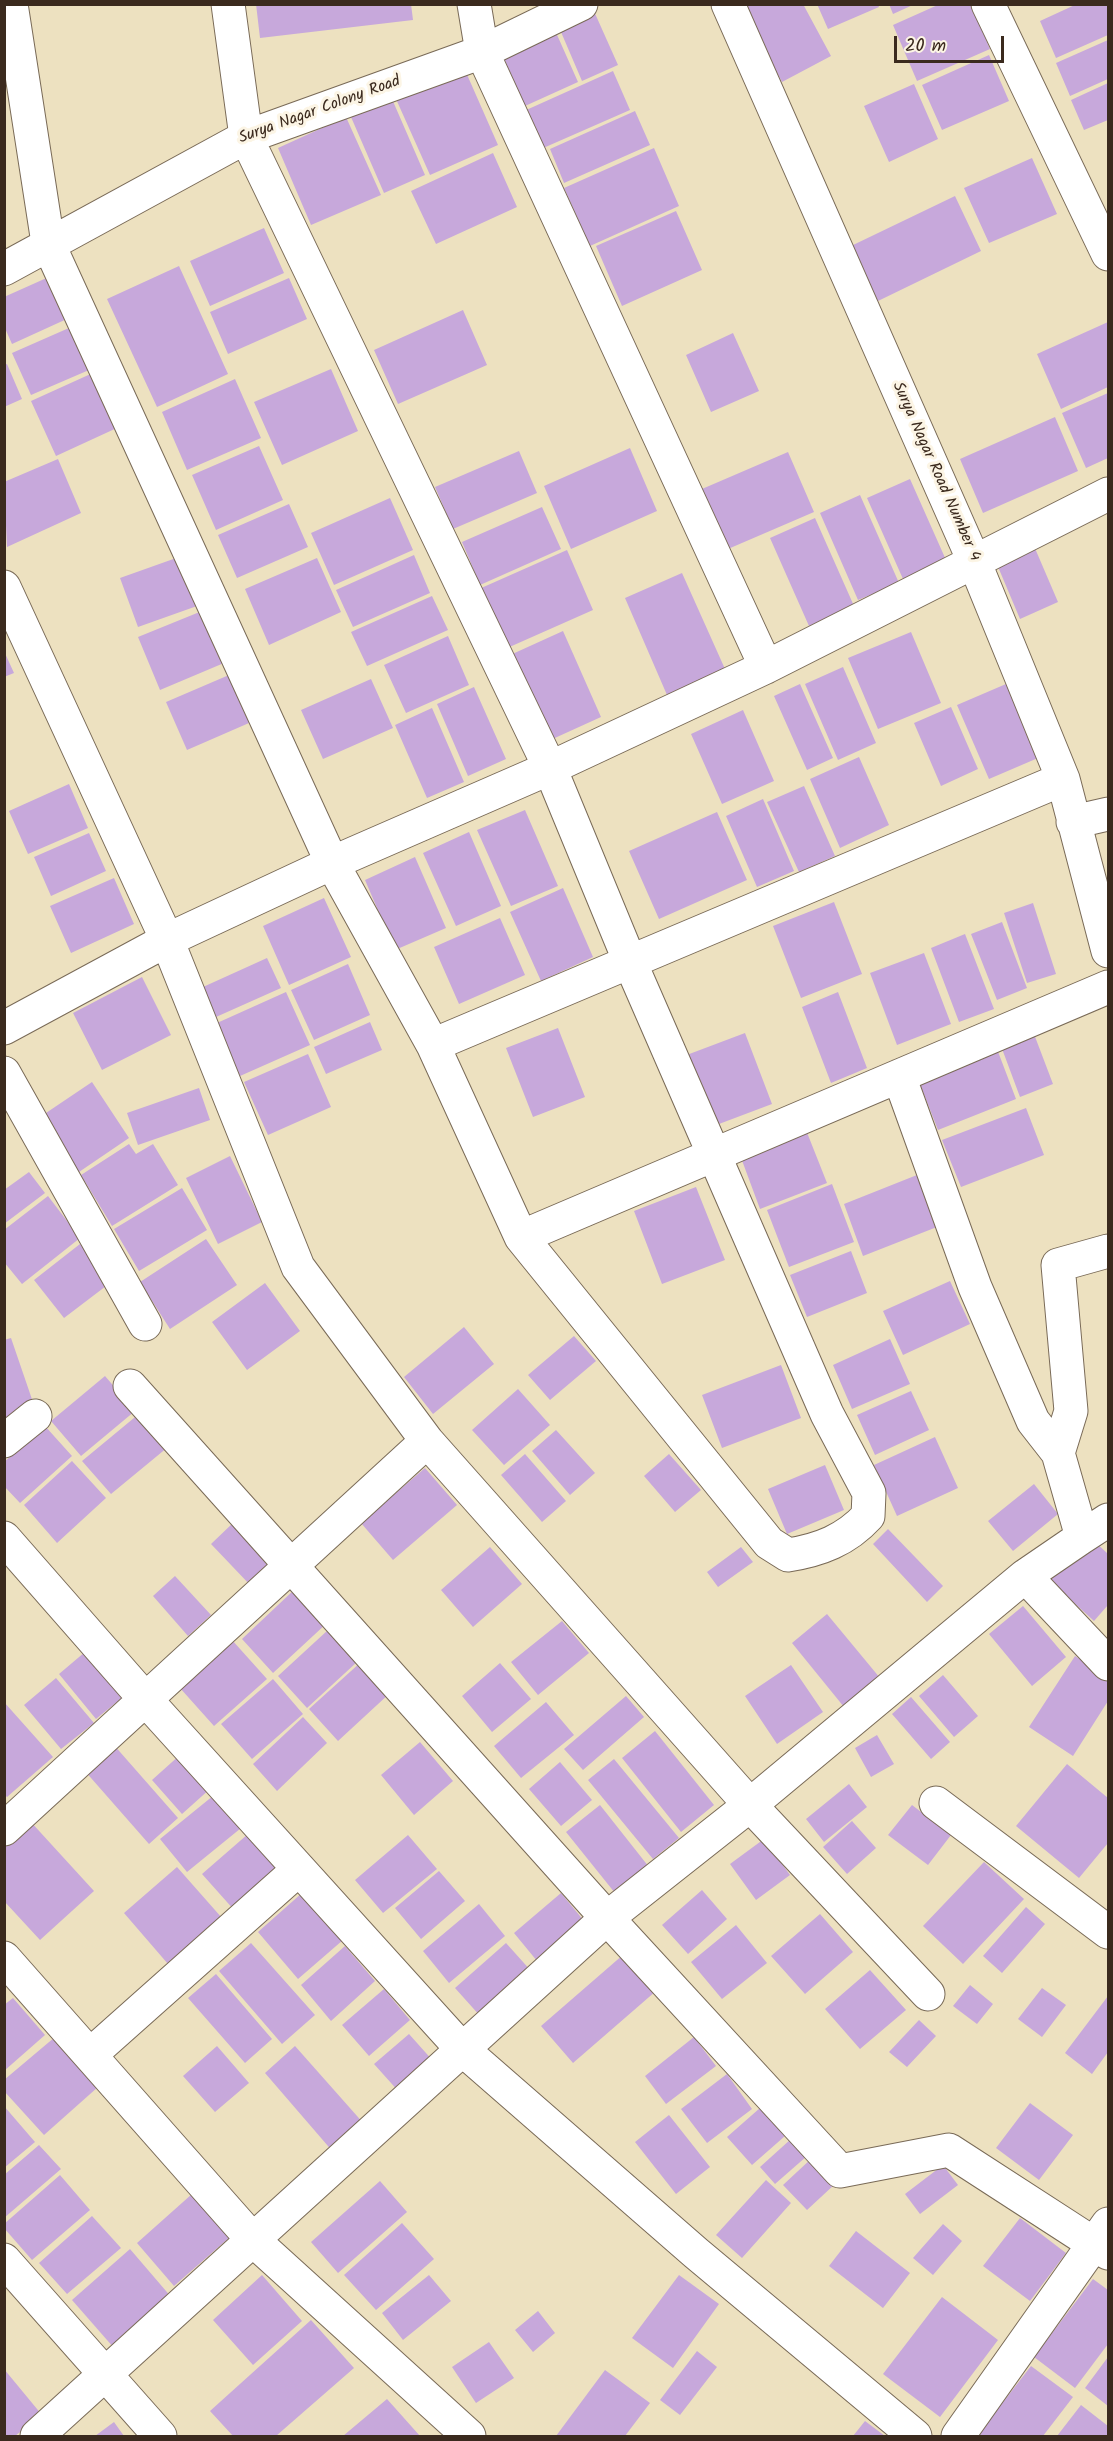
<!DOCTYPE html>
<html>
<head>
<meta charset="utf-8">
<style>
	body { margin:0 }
	#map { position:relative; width:1113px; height:2441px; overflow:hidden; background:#ede1c0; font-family:Kalam,sans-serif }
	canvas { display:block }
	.frame { position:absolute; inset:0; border:6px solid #3b2a1e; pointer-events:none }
	.scale { position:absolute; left:894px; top:36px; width:110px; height:27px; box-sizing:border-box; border:3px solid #3b2a1e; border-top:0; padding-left:8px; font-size:18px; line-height:21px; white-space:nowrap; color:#3b2a1e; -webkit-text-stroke:4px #fcf5e5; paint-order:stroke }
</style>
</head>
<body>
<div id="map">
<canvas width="1113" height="2441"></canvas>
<div class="frame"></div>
<div class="scale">20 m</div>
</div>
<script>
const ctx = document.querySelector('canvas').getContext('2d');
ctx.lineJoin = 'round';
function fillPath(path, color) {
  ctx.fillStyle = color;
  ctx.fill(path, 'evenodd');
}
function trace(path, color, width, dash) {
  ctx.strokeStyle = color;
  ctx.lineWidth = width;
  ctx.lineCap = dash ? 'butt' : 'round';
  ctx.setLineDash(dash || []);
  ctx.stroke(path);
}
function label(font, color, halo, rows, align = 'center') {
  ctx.font = font + ' Kalam,sans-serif';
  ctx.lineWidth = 6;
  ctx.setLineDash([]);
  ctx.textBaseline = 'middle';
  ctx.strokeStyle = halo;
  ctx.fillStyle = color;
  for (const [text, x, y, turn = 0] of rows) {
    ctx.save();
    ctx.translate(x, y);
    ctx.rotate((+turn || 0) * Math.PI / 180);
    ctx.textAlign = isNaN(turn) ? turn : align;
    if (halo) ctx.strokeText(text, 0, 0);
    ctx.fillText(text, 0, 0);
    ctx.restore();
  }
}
fillPath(new Path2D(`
	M 256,4 L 411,4 L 413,20 L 260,38 Z
	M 740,4 L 803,4 L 831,56 L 782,82 Z
	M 817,4 L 878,4 L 879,7 L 828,29 Z
	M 889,4 L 915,4 L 893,14 Z
	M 940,4 L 971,4 L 990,49 L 917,81 L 893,25 Z
	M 1077,4 L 1108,4 L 1108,35 L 1056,58 L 1040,21 Z
	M 593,9 L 618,65 L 582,81 L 558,25 Z
	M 554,28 L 578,82 L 525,106 L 501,52 Z
	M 1108,40 L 1108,79 L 1070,96 L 1056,63 Z
	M 989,55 L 1009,101 L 942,130 L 922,85 Z
	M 465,70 L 498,145 L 430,175 L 396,99 Z
	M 613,71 L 630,110 L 541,149 L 524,111 Z
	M 1108,83 L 1108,120 L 1084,130 L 1071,100 Z
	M 914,84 L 938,139 L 889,162 L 864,106 Z
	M 392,99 L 425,175 L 384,193 L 351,117 Z
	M 635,111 L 650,145 L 564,183 L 550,149 Z
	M 346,117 L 381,195 L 311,225 L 278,148 Z
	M 654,148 L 679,206 L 590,246 L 564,188 Z
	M 493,153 L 517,207 L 436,244 L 411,191 Z
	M 1032,158 L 1057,214 L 989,243 L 964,188 Z
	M 955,196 L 981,251 L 878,301 L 851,246 Z
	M 676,211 L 702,270 L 622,306 L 596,246 Z
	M 264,228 L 284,273 L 210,306 L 190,261 Z
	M 179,266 L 228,374 L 157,407 L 107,299 Z
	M 51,276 L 69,318 L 12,344 L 4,326 L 4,297 Z
	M 289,278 L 307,319 L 228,354 L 210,312 Z
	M 463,310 L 487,365 L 398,404 L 374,350 Z
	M 1108,322 L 1108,387 L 1061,409 L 1037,354 Z
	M 78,324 L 96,367 L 31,395 L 12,353 Z
	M 733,333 L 759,391 L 711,412 L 686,355 Z
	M 7,364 L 22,399 L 4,407 L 4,365 Z
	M 331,369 L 358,431 L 282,465 L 254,402 Z
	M 95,372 L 119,427 L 56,456 L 31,401 Z
	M 235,379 L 261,438 L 187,470 L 162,412 Z
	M 1108,393 L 1108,458 L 1086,468 L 1062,413 Z
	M 1055,417 L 1078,471 L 983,513 L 960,459 Z
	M 259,446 L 283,500 L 216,530 L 192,475 Z
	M 630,448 L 657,511 L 571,549 L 544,486 Z
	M 519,451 L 537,493 L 453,529 L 435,487 Z
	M 788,452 L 814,512 L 721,552 L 695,492 Z
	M 58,459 L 81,513 L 7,547 L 4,482 Z
	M 910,479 L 946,560 L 903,579 L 867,498 Z
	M 860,495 L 899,583 L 858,600 L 820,513 Z
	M 390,498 L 413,550 L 334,585 L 311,533 Z
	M 289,504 L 308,547 L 237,578 L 218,535 Z
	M 542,507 L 561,549 L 480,585 L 462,542 Z
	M 815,518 L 854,606 L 809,626 L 770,538 Z
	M 1034,546 L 1058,602 L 1020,619 L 996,562 Z
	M 567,550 L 593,610 L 505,649 L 479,589 Z
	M 414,555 L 430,593 L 353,627 L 336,590 Z
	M 179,557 L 197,606 L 138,627 L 120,578 Z
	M 317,558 L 341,612 L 269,645 L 245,589 Z
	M 682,573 L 725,669 L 667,695 L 625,598 Z
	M 432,596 L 448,630 L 367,666 L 351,632 Z
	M 202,611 L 224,663 L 160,690 L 138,637 Z
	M 563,631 L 601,717 L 546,742 L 508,656 Z
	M 911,632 L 941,703 L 878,729 L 848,658 Z
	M 448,636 L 469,685 L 406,713 L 384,665 Z
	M 4,651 L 14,673 L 4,677 Z
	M 843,667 L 876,743 L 838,760 L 805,684 Z
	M 229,675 L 249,723 L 187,750 L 166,702 Z
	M 371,679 L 393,728 L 323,759 L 301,710 Z
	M 800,684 L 833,758 L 807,770 L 774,696 Z
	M 1006,684 L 1038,758 L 989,779 L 957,705 Z
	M 474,687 L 506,759 L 468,776 L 437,704 Z
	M 951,707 L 978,769 L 941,786 L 914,723 Z
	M 432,708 L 464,782 L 427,798 L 395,725 Z
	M 743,710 L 774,781 L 722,804 L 691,734 Z
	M 859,757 L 889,825 L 840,848 L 810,779 Z
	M 69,784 L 88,828 L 28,854 L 9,811 Z
	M 804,786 L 835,856 L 799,872 L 767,802 Z
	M 763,799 L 794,871 L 757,887 L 726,816 Z
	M 525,810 L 558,886 L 511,906 L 477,830 Z
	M 717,812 L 747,880 L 659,919 L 629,851 Z
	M 469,832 L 501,906 L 456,926 L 423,853 Z
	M 89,833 L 106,871 L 51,896 L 34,857 Z
	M 415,857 L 446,928 L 395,950 L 365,880 Z
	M 114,878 L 134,924 L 71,953 L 50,906 Z
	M 563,888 L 593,957 L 541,981 L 510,912 Z
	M 324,898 L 351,957 L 289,985 L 263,926 Z
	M 834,902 L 862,974 L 801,998 L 773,926 Z
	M 1033,903 L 1056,974 L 1027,983 L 1004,913 Z
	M 500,918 L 525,975 L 459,1004 L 434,947 Z
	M 1002,922 L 1027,988 L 997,1000 L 971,934 Z
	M 965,934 L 994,1009 L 959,1022 L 931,948 Z
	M 924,953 L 951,1024 L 897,1045 L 870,973 Z
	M 267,958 L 281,988 L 216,1017 L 203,987 Z
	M 348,964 L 370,1015 L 314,1040 L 291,990 Z
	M 142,977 L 171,1035 L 102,1070 L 73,1013 Z
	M 286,992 L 310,1045 L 240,1076 L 217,1023 Z
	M 838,992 L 867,1068 L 831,1083 L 802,1007 Z
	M 370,1022 L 382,1050 L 326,1074 L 314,1047 Z
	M 558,1028 L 585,1097 L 533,1117 L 506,1048 Z
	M 745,1033 L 772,1104 L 711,1127 L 684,1056 Z
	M 1034,1034 L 1053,1084 L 1020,1097 L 1001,1046 Z
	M 997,1049 L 1016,1099 L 938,1130 L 918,1079 Z
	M 308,1054 L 331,1107 L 268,1135 L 244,1082 Z
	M 92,1082 L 129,1138 L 79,1172 L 43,1115 Z
	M 199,1088 L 210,1120 L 138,1145 L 127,1113 Z
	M 1026,1108 L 1044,1155 L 961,1187 L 942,1140 Z
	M 806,1130 L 827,1183 L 760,1209 L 740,1155 Z
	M 129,1144 L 136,1154 L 153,1144 L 178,1185 L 112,1226 L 81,1175 Z
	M 230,1156 L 262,1222 L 218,1244 L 186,1178 Z
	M 29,1172 L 45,1193 L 4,1224 L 4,1190 Z
	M 922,1173 L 942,1225 L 863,1256 L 844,1204 Z
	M 832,1184 L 854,1242 L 789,1267 L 767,1210 Z
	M 696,1187 L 725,1260 L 662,1284 L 634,1211 Z
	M 182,1188 L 207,1230 L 139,1271 L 114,1229 Z
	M 48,1196 L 80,1238 L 22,1284 L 4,1262 L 4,1230 Z
	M 206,1239 L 237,1285 L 170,1329 L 140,1282 Z
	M 80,1244 L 110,1283 L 64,1318 L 34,1280 Z
	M 851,1251 L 867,1293 L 807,1317 L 790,1275 Z
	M 950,1281 L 970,1324 L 903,1355 L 883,1311 Z
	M 265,1283 L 300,1331 L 247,1370 L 212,1322 Z
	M 464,1327 L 494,1364 L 433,1414 L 404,1377 Z
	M 574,1336 L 596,1361 L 550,1400 L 528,1375 Z
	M 11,1338 L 36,1411 L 4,1422 L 4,1340 Z
	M 890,1339 L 910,1384 L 852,1409 L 833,1365 Z
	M 781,1365 L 801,1418 L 722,1448 L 702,1395 Z
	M 105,1376 L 135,1411 L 81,1456 L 51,1421 Z
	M 518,1389 L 550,1425 L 504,1465 L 472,1430 Z
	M 911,1391 L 929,1430 L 875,1455 L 857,1415 Z
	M 140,1413 L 168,1447 L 111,1494 L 82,1461 Z
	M 45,1426 L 72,1456 L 20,1503 L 4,1486 L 4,1462 Z
	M 556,1430 L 595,1473 L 570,1495 L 532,1451 Z
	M 935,1437 L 958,1488 L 897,1516 L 874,1465 Z
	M 525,1454 L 566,1501 L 542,1522 L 501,1475 Z
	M 669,1454 L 701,1490 L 675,1512 L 644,1476 Z
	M 72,1461 L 106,1498 L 57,1543 L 24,1505 Z
	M 825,1465 L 844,1510 L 787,1534 L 768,1489 Z
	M 425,1468 L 457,1505 L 393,1560 L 361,1523 Z
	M 1034,1484 L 1058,1514 L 1013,1551 L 988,1521 Z
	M 234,1522 L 276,1566 L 252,1587 L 211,1544 Z
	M 888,1529 L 943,1586 L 927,1602 L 873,1544 Z
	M 1090,1537 L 1108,1554 L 1108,1605 L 1094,1621 L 1050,1581 Z
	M 490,1547 L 522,1584 L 473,1627 L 441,1590 Z
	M 741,1547 L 753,1562 L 718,1587 L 707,1572 Z
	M 175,1576 L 211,1615 L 188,1636 L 153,1596 Z
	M 295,1589 L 327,1623 L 273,1673 L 242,1639 Z
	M 1023,1606 L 1066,1657 L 1032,1686 L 989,1634 Z
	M 827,1614 L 880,1678 L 844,1707 L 792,1643 Z
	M 562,1621 L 589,1653 L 538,1695 L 511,1662 Z
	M 328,1630 L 357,1662 L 307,1708 L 278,1676 Z
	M 232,1640 L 267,1679 L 214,1726 L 180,1688 Z
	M 85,1652 L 123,1697 L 96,1719 L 59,1674 Z
	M 1075,1656 L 1108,1677 L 1108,1701 L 1073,1756 L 1029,1727 Z
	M 361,1662 L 390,1693 L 338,1741 L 309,1709 Z
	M 500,1663 L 531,1699 L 492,1732 L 462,1696 Z
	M 791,1665 L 823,1712 L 777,1744 L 745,1696 Z
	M 943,1675 L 978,1716 L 954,1737 L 919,1696 Z
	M 56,1678 L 94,1723 L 61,1749 L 24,1705 Z
	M 273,1679 L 303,1714 L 252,1759 L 221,1724 Z
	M 626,1696 L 644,1717 L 583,1770 L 564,1749 Z
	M 911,1697 L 950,1742 L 931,1759 L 892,1714 Z
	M 4,1702 L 53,1757 L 7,1797 L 4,1794 Z
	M 546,1702 L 574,1735 L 521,1778 L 494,1746 Z
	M 303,1717 L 327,1743 L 277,1791 L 253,1764 Z
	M 655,1731 L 714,1805 L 681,1832 L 622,1758 Z
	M 877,1735 L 894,1764 L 871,1777 L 855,1748 Z
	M 420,1742 L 453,1781 L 414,1815 L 381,1775 Z
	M 113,1744 L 178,1818 L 149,1844 L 84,1770 Z
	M 181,1754 L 211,1788 L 182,1814 L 152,1780 Z
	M 614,1759 L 679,1838 L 653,1859 L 588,1780 Z
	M 560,1762 L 592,1800 L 561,1826 L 529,1789 Z
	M 1067,1764 L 1108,1798 L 1108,1843 L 1079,1878 L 1016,1826 Z
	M 849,1784 L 867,1807 L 824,1842 L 806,1819 Z
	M 219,1791 L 246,1824 L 187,1872 L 160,1839 Z
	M 600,1805 L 649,1867 L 615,1893 L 566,1832 Z
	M 912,1805 L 951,1835 L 928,1865 L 888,1835 Z
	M 30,1821 L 94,1891 L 40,1940 L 4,1901 L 4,1845 Z
	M 852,1821 L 876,1848 L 847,1874 L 823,1847 Z
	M 248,1834 L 281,1871 L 235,1911 L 202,1874 Z
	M 408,1835 L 437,1869 L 383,1913 L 355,1880 Z
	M 764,1839 L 790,1875 L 756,1900 L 730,1864 Z
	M 984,1862 L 1024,1899 L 963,1964 L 923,1926 Z
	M 177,1867 L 222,1918 L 168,1964 L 124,1913 Z
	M 439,1871 L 465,1901 L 421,1939 L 395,1908 Z
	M 702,1890 L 727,1919 L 688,1954 L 662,1925 Z
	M 302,1893 L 343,1940 L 298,1979 L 258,1932 Z
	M 561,1893 L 589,1927 L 542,1967 L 514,1933 Z
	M 479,1904 L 505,1936 L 449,1983 L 423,1951 Z
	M 1026,1907 L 1045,1924 L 1002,1973 L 983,1956 Z
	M 820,1914 L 853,1952 L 805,1994 L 771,1956 Z
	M 736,1925 L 767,1963 L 722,1999 L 691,1962 Z
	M 251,1943 L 315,2015 L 282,2044 L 219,1971 Z
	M 506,1943 L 532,1972 L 481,2017 L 455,1988 Z
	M 345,1946 L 375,1981 L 331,2021 L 301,1985 Z
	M 624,1954 L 656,1991 L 573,2063 L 541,2026 Z
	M 870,1970 L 906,2010 L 860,2049 L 825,2009 Z
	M 216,1974 L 272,2039 L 245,2063 L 188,1998 Z
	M 970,1985 L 993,2004 L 977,2024 L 953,2006 Z
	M 1042,1988 L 1066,2005 L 1042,2037 L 1018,2019 Z
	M 384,1989 L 410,2020 L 369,2056 L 342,2025 Z
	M 1108,1996 L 1108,2052 L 1092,2074 L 1065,2053 Z
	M 13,1998 L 45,2035 L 4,2071 L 4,2005 Z
	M 919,2020 L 936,2036 L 907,2067 L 889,2052 Z
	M 409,2034 L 434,2062 L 400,2093 L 374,2064 Z
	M 55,2037 L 98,2087 L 44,2135 L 4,2091 L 4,2080 Z
	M 694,2037 L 716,2066 L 666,2104 L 645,2076 Z
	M 217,2046 L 249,2083 L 215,2112 L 183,2076 Z
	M 295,2046 L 365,2125 L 334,2153 L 265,2073 Z
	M 727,2074 L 752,2109 L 707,2143 L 681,2109 Z
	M 1030,2103 L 1073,2135 L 1039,2180 L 996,2148 Z
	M 4,2106 L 35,2142 L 4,2168 Z
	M 760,2108 L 785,2136 L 752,2165 L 727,2137 Z
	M 669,2115 L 710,2167 L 676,2194 L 635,2142 Z
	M 791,2139 L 807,2156 L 775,2184 L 760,2167 Z
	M 39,2145 L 61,2169 L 4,2218 L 4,2175 Z
	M 812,2158 L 835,2184 L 807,2210 L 783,2185 Z
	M 943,2165 L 958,2185 L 920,2214 L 905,2194 Z
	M 60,2175 L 90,2210 L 32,2260 L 4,2228 L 4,2224 Z
	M 766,2180 L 791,2203 L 742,2258 L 716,2235 Z
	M 380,2181 L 407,2212 L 338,2273 L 311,2242 Z
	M 192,2194 L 230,2237 L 174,2286 L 137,2243 Z
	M 92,2216 L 121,2248 L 67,2294 L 39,2263 Z
	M 1020,2218 L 1066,2253 L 1030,2301 L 983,2266 Z
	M 402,2223 L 434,2259 L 376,2310 L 344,2275 Z
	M 943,2224 L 962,2241 L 933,2275 L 913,2258 Z
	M 856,2231 L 910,2273 L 883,2308 L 829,2266 Z
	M 130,2249 L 172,2298 L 114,2348 L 72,2300 Z
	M 262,2275 L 302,2321 L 253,2365 L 213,2320 Z
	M 429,2275 L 451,2301 L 403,2340 L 382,2313 Z
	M 679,2275 L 719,2304 L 673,2368 L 632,2338 Z
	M 1093,2279 L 1108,2290 L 1108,2344 L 1075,2388 L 1034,2357 Z
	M 942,2297 L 998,2340 L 940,2417 L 883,2374 Z
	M 538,2311 L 555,2333 L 533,2352 L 515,2330 Z
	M 311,2320 L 354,2368 L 276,2436 L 233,2436 L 210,2411 Z
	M 489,2342 L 514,2378 L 476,2403 L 452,2367 Z
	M 697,2351 L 717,2367 L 680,2415 L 660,2400 Z
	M 1108,2357 L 1108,2406 L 1085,2388 Z
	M 1031,2366 L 1073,2397 L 1043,2436 L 977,2436 Z
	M 4,2369 L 42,2415 L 15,2436 L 4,2436 Z
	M 605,2370 L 650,2403 L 625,2436 L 556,2436 Z
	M 387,2399 L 420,2436 L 343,2436 Z
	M 1081,2405 L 1108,2426 L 1108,2436 L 1057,2436 Z
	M 865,2421 L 885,2436 L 853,2436 Z
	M 114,2422 L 124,2436 L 95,2436 Z`), '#c7a8db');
const minor = new Path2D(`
	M 11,4 L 48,243 L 332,863 L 433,1045
	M 228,4 L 246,137 L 550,768 L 630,962 L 827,1414 L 869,1493 L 868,1516 C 846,1540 820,1550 788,1555 L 769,1543 L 521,1237 L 433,1045 L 1063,779
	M 474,4 L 482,52 L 766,667
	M 728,4 L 974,561 L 1063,779 L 1108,951
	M 988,4 L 1108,254
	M 4,269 L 246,137 L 482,52 L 581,4
	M 4,587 L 167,940 L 298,1267 L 427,1441 L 750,1805 L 928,1994
	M 1073,822 L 1108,814
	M 4,1028 L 167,940 L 332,863 L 550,768 L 766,667 L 1108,494
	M 4,1073 L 145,1324
	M 899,1076 L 975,1287 L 1033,1421 L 1058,1453
	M 521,1237 L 1108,987
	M 130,1386 L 607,1918 L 840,2171 L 949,2150 L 1108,2253
	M 4,1441 L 35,1416
	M 1082,1537 L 1108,1520
	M 4,1538 L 146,1700 L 462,2049 L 696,2253 L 915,2436
	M 1025,1576 L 1108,1664
	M 936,1803 L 1108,1932
	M 4,1829 L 427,1441
	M 4,1958 L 253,2240 L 469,2436
	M 90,2055 L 299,1869
	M 4,2260 L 160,2436
	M 37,2436 L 607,1918 L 750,1805 L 1025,1576 L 1082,1537 L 1058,1453 L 1071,1411 L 1058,1265 L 1108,1251
	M 958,2436 L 1108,2224`);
trace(minor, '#796a57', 35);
trace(minor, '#fff', 33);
label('16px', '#3b2a1e', '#fcf5e5', [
	["Surya Nagar Colony Road",320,111,-20],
	["Surya Nagar Road Number 4",935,472,66]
]);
</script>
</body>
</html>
